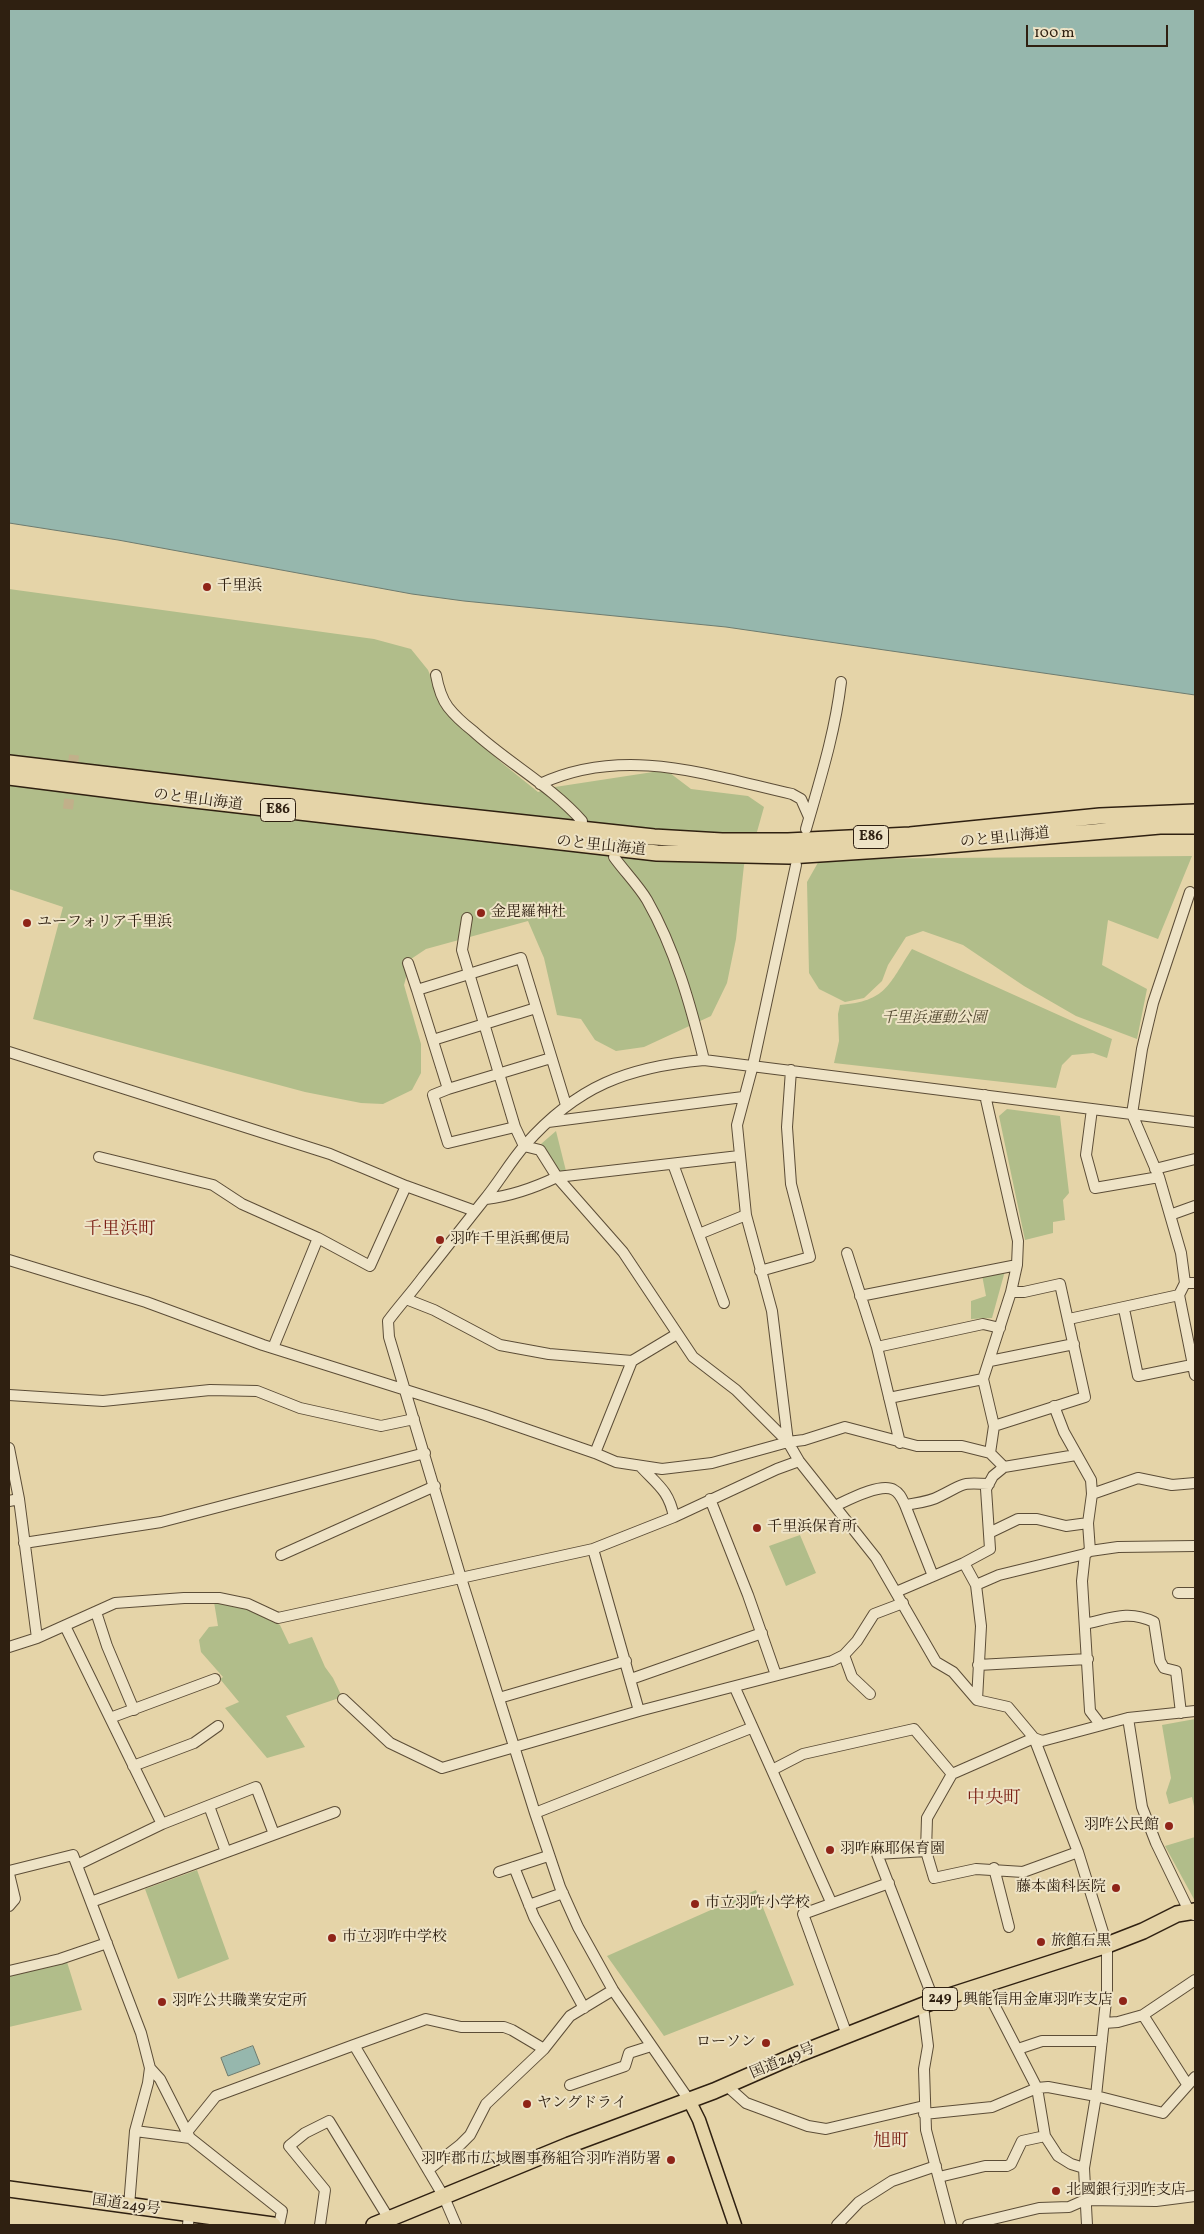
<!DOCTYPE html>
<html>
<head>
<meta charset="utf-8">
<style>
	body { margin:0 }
	#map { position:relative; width:1204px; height:2234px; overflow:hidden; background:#e5d4a8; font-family:Vollkorn,serif }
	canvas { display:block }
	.frame { position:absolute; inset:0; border:10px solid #2f2011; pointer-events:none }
	.scale { position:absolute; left:1026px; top:25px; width:142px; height:22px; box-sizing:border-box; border:2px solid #2f2011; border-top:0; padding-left:6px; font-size:15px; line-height:18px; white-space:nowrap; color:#2f2011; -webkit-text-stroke:4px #eee3c6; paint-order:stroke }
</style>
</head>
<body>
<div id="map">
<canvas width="1204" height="2234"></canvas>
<div class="frame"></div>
<div class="scale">100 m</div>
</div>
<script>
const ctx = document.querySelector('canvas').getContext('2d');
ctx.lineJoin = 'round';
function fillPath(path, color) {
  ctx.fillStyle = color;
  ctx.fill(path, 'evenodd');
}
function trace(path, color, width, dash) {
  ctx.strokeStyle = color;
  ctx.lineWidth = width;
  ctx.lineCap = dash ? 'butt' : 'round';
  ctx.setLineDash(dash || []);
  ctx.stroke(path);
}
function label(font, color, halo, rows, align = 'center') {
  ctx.font = font + ' Vollkorn,"Noto Serif JP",serif';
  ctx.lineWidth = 4;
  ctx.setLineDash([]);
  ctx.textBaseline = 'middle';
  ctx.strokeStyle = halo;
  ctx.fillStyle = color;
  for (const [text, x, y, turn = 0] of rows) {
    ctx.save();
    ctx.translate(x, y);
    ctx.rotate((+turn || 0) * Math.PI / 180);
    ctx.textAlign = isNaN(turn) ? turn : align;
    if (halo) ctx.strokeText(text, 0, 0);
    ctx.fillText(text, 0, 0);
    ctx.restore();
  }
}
fillPath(new Path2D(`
	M 9,589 L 374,639 L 411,649 L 428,670 L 445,712 L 502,763 L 538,792 L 555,787 L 666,770 L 691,789 L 748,796 L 764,807 L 753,846 L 744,865 L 736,939 L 727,983 L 711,1016 L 644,1047 L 616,1051 L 595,1040 L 581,1019 L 557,1015 L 544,958 L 528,921 L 426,949 L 411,959 L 404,985 L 421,1044 L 421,1073 L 412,1090 L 383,1104 L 361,1103 L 305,1092 L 33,1019 L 63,907 L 9,889 Z
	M 1192,856 L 1158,939 L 1108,920 L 1102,965 L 1147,989 L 1137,1039 L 1076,1016 L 1024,986 L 963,945 L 923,931 L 906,937 L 888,965 L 882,981 L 864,998 L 845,1002 L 819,989 L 809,973 L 807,882 L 820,859 Z
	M 912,949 L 1112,1039 L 1107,1058 L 1093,1053 L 1072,1055 L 1062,1065 L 1056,1088 L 834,1063 L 839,1041 L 838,1014 L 840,1005 C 887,1001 888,985 912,949 Z
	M 1007,1109 L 1060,1116 L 1069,1193 L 1063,1200 L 1065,1220 L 1053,1222 L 1053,1233 L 1025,1240 L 999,1116 Z
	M 556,1131 L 566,1171 L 560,1173 L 541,1144 Z
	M 1005,1271 L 992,1318 L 971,1319 L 971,1301 L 986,1296 L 982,1275 Z
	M 800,1535 L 816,1573 L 786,1586 L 769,1546 Z
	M 214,1602 L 249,1608 L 280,1625 L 289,1644 L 312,1637 L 325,1667 L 333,1678 L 342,1697 L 286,1716 L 305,1747 L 267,1758 L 225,1708 L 239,1702 L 220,1679 L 223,1677 L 201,1652 L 199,1640 L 209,1627 L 218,1626 Z
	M 1195,1719 L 1195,1811 L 1192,1797 L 1169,1804 L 1166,1793 L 1171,1778 L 1162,1725 Z
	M 1195,1837 L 1195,1901 L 1165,1846 Z
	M 197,1870 L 229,1959 L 178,1979 L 145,1889 Z
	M 756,1890 L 794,1985 L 664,2036 L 607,1956 Z
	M 67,1962 L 82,2010 L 9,2027 L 9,1975 Z`), '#b1bd8a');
const water = new Path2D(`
	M 9,9 L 1195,9 L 1195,695 L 726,627 L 464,601 L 412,594 L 118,540 L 9,523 Z
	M 253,2046 L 260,2064 L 228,2076 L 221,2058 Z`);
fillPath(water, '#96b7ad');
trace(water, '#6d7b6f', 1);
trace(new Path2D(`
	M 68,809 L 74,755`), '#c1b08a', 10, [10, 5]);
const minor = new Path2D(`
	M 436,675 C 438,686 442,699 448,707 C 455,716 464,724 473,731 C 508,763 551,786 582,821
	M 540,784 C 624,745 708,775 792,794 L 801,799 L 809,817
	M 806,829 C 820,780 835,733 841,682
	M 614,857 C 624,871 638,885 647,900 C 675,949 691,1006 704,1060
	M 1190,892 L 1153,1003 L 1142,1049 L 1132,1114 L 1159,1177 L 1181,1253 L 1185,1283 L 1179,1295 L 1195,1375
	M 467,918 L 462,950 L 515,1127 L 524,1146 L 540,1150 L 557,1177 L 623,1252 L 693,1357 L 736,1390 L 788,1442 L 799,1461 L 876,1558 L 936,1662 L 953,1672 L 977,1700 L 1008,1707 L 1034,1738 L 1078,1852 L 1107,1945 L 1107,1991 L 1096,2096 L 1084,2168 L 1087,2225
	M 408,963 L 417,990
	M 433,1040 L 536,1008
	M 9,1052 L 330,1154 L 406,1186 L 475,1211
	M 551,1058 L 448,1089 L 417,990 L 521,958 L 566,1105
	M 448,1089 L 433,1095 L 448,1143 L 515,1127
	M 985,1095 L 1018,1241 L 1017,1265 L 1011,1292 L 983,1379 L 994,1426 L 990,1453
	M 1092,1109 L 1086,1155 L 1095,1188 L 1159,1177
	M 548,1122 L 743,1097
	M 99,1157 L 213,1185 L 242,1204 L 318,1238 L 370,1266 L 406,1186
	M 673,1164 L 724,1303
	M 1155,1169 L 1195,1159
	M 486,1199 C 511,1196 534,1188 557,1177 L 739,1156
	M 1170,1215 L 1195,1206
	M 699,1234 L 746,1215
	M 847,1253 L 877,1347 L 900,1443
	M 9,1260 L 146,1302 L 263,1345 L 485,1415 L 595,1453 L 616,1462 L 662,1469 L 712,1463 L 788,1442 L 804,1440 L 845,1427 L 917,1446 L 962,1446 L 990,1453 L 1004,1467
	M 760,1271 L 810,1257 L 791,1184 L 787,1127 L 791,1070
	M 1185,1283 L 1195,1283
	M 860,1296 L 1017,1265
	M 406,1299 L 434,1310 L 500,1345 L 549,1354 L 632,1361 L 677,1334
	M 1124,1309 L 1138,1376 L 1192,1365
	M 1069,1319 L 1179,1295
	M 877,1347 L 983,1324 L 1000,1328
	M 273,1348 L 318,1238
	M 990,1361 L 1074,1344
	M 9,1395 L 103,1401 L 210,1390 L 257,1391 L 300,1408 L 381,1426 L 414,1419
	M 889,1398 L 983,1379
	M 1054,1406 L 1064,1432 L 1091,1480 L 1092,1494 L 1088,1523 L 1090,1551 L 1085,1554 L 1082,1581 L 1090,1711 L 1100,1724
	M 994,1426 L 1085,1397 L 1060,1284 L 1024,1292 L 1011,1292
	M 788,1442 L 772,1311 L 746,1215 L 737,1125 L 753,1065 L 796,865
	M 9,1448 L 19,1499 L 37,1638
	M 595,1453 L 632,1361
	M 641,1467 C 658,1485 669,1491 674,1517
	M 1092,1494 L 1138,1478 L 1172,1485 L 1195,1483
	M 710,1499 L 748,1595 L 776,1675
	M 9,1501 L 19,1499
	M 905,1505 C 916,1503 930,1502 940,1496 C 965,1484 959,1482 989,1484
	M 835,1506 C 848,1500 881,1482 894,1490 C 900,1493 902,1499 905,1505 L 933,1576
	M 989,1533 L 1018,1519 L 1037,1519 L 1066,1526 L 1088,1523
	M 24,1543 L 161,1522 L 425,1453
	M 593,1549 L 639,1711
	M 1090,1551 L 1118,1547 L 1195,1546
	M 281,1555 L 435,1486
	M 964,1563 L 976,1585 L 981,1626 L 977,1700
	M 976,1585 L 999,1575 L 1085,1554
	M 896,1592 L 964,1563 L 990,1549 L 986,1489 L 993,1476 L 1004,1467 L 1076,1455
	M 1178,1593 L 1195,1593
	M 96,1612 L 107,1646 L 134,1710
	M 1085,1624 C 1112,1618 1129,1610 1154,1622 L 1160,1661 L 1164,1668 L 1176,1671 L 1181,1713
	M 65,1626 L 162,1824
	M 9,1647 L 37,1638 L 115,1603 L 184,1598 L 219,1598 L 248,1604 L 278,1618 L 593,1549 L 674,1517 L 777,1469 L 799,1461
	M 844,1655 L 852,1677 L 870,1694
	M 978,1665 L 1088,1659
	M 631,1679 L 762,1633
	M 735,1688 L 831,1902
	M 499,1698 L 626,1661
	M 343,1699 L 390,1743 L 442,1768 L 639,1711 L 832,1661 L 844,1655 L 857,1641 L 874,1614 L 903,1603
	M 110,1718 L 215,1679
	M 1128,1718 L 1142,1807 L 1156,1843 L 1189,1911 L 1194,1915
	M 133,1766 L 194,1743 L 218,1726
	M 772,1770 L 803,1754 L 914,1729 L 952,1774
	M 209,1806 L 226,1852
	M 535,1813 L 751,1728
	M 926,1851 L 877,1854 L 934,2001
	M 1078,1852 L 1023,1872 L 976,1869 L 934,1878 L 926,1851 L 927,1818 L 952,1774 L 1034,1738 L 1042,1741 L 1128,1718 L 1195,1711
	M 77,1865 L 162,1824 L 256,1787 L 274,1834
	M 514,1867 L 534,1917 L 584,2008
	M 994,1868 L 1009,1927
	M 9,1871 L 73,1855 L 141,2033 L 150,2068 L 148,2083 L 135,2131 L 129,2206
	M 499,1872 L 548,1856
	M 9,1874 L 15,1899 L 9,1906
	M 91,1902 L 335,1812
	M 529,1905 L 563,1893
	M 9,1971 L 60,1959 L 107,1943
	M 984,1985 L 1037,2088 L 1045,2136 L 1058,2156 L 1071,2164 L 1084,2168
	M 923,2006 L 928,2046 L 924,2069 L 926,2130 L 951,2225
	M 1143,2015 L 1187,2084
	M 1104,2023 L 1118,2022 L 1143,2015 L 1195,1980
	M 847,2035 L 803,1914 L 889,1883
	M 354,2045 L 426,2019 L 461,2027 L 504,2027 L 512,2030 L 544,2049 L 570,2016 L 613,1990
	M 1018,2049 L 1042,2041 L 1102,2041
	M 150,2068 L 160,2079 L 190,2138 L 282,2211 L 279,2225
	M 570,2085 L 625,2066 L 629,2053 L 651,2046
	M 727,2086 L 746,2103 L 808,2126 L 826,2129 L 924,2106
	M 689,2100 L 613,1990 L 578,1927 L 560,1887 L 535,1813 L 461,1578 L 389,1337 L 388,1321 C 399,1306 412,1292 423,1277 C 444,1251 464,1225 484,1200 C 499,1182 510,1162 525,1145 C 577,1086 627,1067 704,1060 L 1195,1122
	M 924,2114 L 992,2107 L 1037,2088 L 1048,2087 L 1096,2096 L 1163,2113 L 1195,2077
	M 135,2131 L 190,2138
	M 187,2132 L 216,2096 L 354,2045 L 444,2197 L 456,2225
	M 428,2170 L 460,2145 L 470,2135 L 486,2104 L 544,2049
	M 939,2177 L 985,2166 L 1007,2166 L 1011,2164 L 1022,2141 L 1045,2136
	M 188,2225 L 189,2214
	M 320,2225 L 325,2190 L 289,2146 L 305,2133 L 329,2121 L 389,2219
	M 837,2225 L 859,2202 L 892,2181 L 936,2166
	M 968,2225 L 1039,2208 L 1069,2207 L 1085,2200 L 1156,2201 L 1195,2196`);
const major = new Path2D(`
	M 689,2100 L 699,2120 L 735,2225`);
const highway = new Path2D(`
	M 9,763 L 424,812 L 654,837 L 722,841 L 788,841 L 910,835 L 1100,816 L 1195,812
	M 9,777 L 151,795 L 657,853 L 789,856 L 927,847 L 1160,826 L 1195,826
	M 9,2189 L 273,2225
	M 374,2225 L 569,2145 L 714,2091 L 794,2056 L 934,2001 L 1107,1945 L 1143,1931 L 1177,1914 L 1195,1911`);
trace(minor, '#5c4d37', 12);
trace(major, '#2f2011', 15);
trace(highway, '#2f2011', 18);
trace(minor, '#eee3c6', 10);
trace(major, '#e5d4a8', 12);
trace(highway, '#e5d4a8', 15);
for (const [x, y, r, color] of [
	[207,587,5,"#8f2418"],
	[481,913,5,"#8f2418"],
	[27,923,5,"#8f2418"],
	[440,1240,5,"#8f2418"],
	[757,1528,5,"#8f2418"],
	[1169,1826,5,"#8f2418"],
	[830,1850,5,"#8f2418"],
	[1116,1888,5,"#8f2418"],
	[695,1904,5,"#8f2418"],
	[332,1938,5,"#8f2418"],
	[1041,1942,5,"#8f2418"],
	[1123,2001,5,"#8f2418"],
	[162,2002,5,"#8f2418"],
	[766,2043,5,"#8f2418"],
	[527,2104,5,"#8f2418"],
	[671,2160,5,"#8f2418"],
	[1056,2191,5,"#8f2418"]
]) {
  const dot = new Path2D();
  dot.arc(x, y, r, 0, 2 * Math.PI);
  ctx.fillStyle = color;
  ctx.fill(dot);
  trace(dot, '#eee3c6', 2);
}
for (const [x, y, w] of [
	[278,810,35],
	[871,837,35],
	[940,1999,35]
]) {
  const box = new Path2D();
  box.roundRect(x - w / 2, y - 11.5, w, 23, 4);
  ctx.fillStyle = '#eee3c6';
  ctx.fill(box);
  trace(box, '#2f2011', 1);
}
label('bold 14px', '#2f2011', null, [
	["E86",278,810],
	["E86",871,837],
	["249",940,1999]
]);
label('15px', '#2f2011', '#eee3c6', [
	["千里浜",217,587],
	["金毘羅神社",491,913],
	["ユーフォリア千里浜",37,923],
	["羽咋千里浜郵便局",450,1240],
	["千里浜保育所",767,1528],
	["羽咋公民館",1159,1826,"right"],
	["羽咋麻耶保育園",840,1850],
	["藤本歯科医院",1106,1888,"right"],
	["市立羽咋小学校",705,1904],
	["市立羽咋中学校",342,1938],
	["旅館石黒",1051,1942],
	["興能信用金庫羽咋支店",1113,2001,"right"],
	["羽咋公共職業安定所",172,2002],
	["ローソン",756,2043,"right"],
	["ヤングドライ",537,2104],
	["羽咋郡市広域圏事務組合羽咋消防署",661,2160,"right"],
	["北國銀行羽咋支店",1066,2191]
], 'left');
label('15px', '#2f2011', '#eee3c6', [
	["のと里山海道",198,801,7],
	["のと里山海道",1005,839,-6],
	["のと里山海道",601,847,6],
	["国道249号",783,2062,-23],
	["国道249号",126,2206,8]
]);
label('italic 15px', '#50472f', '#eee3c6', [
	["千里浜運動公園",934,1019]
]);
label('18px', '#7a1f14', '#eee3c6', [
	["千里浜町",120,1231],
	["中央町",994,1800],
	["旭町",891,2143]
]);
</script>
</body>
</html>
